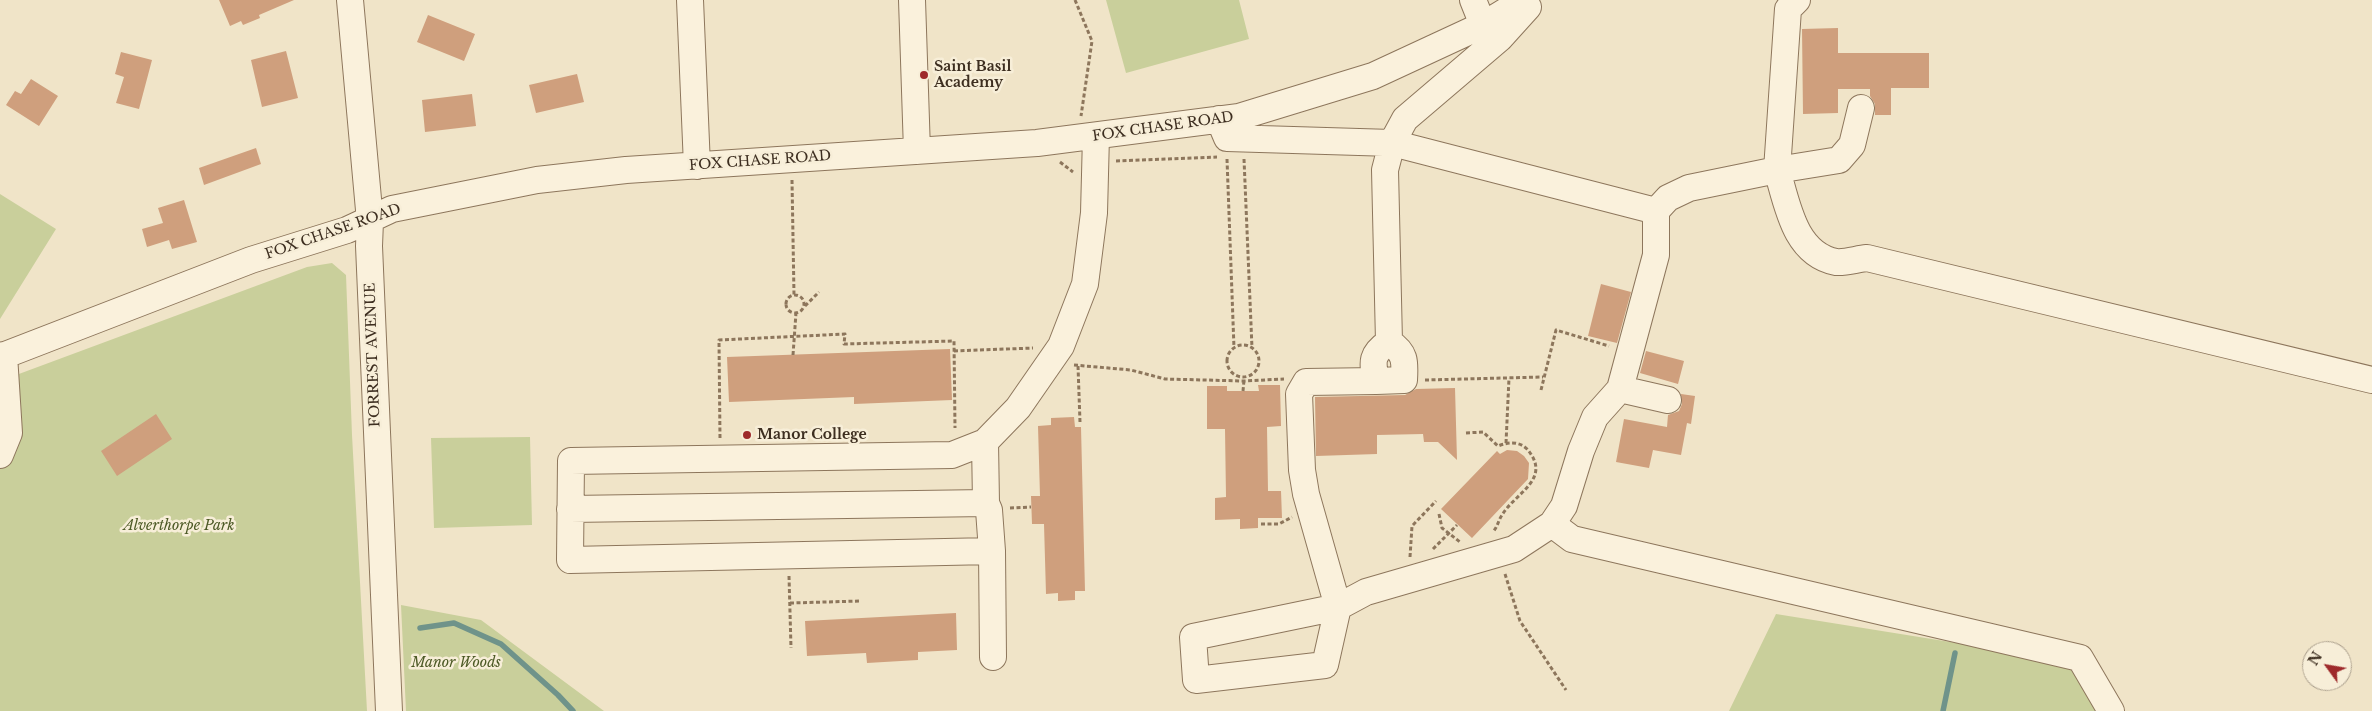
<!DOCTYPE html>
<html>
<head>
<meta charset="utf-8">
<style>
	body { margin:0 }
	#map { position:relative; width:2372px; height:711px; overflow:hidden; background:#f0e4c8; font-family:"Libre Baskerville",serif }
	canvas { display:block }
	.north { position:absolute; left:2302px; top:641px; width:50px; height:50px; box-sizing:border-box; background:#f7eed8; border:1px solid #ada18e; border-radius:50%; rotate:302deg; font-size:14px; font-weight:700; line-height:20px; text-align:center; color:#3d2e20 }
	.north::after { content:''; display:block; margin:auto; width:18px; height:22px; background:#9e2a2b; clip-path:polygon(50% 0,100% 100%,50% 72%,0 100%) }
</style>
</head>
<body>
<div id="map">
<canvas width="2372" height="711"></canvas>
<div class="north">N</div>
</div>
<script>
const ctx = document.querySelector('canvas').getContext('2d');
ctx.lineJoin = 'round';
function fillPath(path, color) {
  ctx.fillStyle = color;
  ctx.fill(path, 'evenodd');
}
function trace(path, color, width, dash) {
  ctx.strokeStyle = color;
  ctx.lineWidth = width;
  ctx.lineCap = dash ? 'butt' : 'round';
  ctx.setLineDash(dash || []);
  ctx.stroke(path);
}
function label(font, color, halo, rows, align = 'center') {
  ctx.font = font + ' "Libre Baskerville",serif';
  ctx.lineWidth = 5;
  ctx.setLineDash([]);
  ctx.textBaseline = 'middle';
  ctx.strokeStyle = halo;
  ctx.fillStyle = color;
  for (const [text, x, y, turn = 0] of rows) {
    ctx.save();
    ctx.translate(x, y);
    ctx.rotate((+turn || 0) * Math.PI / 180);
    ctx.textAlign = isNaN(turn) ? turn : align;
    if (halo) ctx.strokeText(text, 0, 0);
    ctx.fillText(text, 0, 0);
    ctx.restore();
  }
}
fillPath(new Path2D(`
	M 1106,0 L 1239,0 L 1249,39 L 1126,73 Z
	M 0,194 L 56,229 L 0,319 Z
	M 332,263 L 346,275 L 352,435 L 367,711 L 0,711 L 0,381 L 307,267 Z
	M 530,437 L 532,525 L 434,528 L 431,438 Z
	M 401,605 L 481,620 L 604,711 L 406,711 Z
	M 1776,614 L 2050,658 L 2072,665 L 2104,711 L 1729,711 Z`), '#c9cf9b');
trace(new Path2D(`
	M 420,628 L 454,623 L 501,644 L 558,695 L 573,711
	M 1943,711 L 1955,653`), '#6f938a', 5.5);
fillPath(new Path2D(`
	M 219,0 L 294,0 L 259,15 L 260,18 L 243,25 L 241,21 L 230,26 Z
	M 428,15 L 475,34 L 464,61 L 417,42 Z
	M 1838,28 L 1838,53 L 1929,53 L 1929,88 L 1891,88 L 1891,115 L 1875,115 L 1875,104 L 1870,96 L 1870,89 L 1838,89 L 1838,113 L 1803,114 L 1802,29 Z
	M 286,51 L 298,98 L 262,107 L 251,60 Z
	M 121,52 L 152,60 L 139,109 L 116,103 L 124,77 L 115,74 Z
	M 577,74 L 584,102 L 536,113 L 529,85 Z
	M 31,79 L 58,96 L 39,126 L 6,105 L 15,91 L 21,94 Z
	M 472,94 L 476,126 L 425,132 L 422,100 Z
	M 256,148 L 261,164 L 204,185 L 199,168 Z
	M 184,200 L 197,242 L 172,249 L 169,240 L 147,247 L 142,229 L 163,223 L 158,208 Z
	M 1601,284 L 1631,292 L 1617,343 L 1588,336 Z
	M 950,349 L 952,400 L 854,404 L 854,397 L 729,402 L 727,357 Z
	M 1646,351 L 1684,361 L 1678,384 L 1640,373 Z
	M 1258,385 L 1280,385 L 1281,426 L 1267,427 L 1268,491 L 1281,491 L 1282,518 L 1258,518 L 1258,528 L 1240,529 L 1240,519 L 1215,520 L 1215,498 L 1226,497 L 1225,429 L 1207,429 L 1207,386 L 1227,386 L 1227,391 L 1259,391 Z
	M 1455,388 L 1457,460 L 1438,442 L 1424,442 L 1423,434 L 1377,435 L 1377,454 L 1316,456 L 1315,397 L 1405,395 L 1416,389 Z
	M 1681,394 L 1695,396 L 1691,424 L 1687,423 L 1681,455 L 1653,450 L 1649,468 L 1616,462 L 1624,419 L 1667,427 L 1668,415 L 1679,411 L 1682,404 Z
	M 156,414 L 172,439 L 117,476 L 101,451 Z
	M 1074,417 L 1075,427 L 1081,427 L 1085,591 L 1075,591 L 1075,600 L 1058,601 L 1058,593 L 1046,594 L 1044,524 L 1032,524 L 1031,496 L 1040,496 L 1038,426 L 1051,425 L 1051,418 Z
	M 1507,450 L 1517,451 L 1524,456 L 1529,463 L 1528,479 L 1472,538 L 1441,509 L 1497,451 L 1500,454 Z
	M 956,613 L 957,650 L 918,652 L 918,660 L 867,663 L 866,653 L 807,656 L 805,621 Z`), '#cf9f7d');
const minor = new Path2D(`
	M 350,0 L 370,221 L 369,246 L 389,711
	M 690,0 L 697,166
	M 912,0 L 917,151
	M 1473,0 L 1483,25
	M 1528,7 L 1500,38 L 1405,119 L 1392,143 L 1385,170 L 1389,342 C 1371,354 1372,361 1376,381 L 1306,382 L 1299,394 L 1302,470 L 1306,494 L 1338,607 L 1325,665 L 1196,680 L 1193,637 L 1338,607 L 1366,592 L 1514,549 L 1552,524 L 1564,506 L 1581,451 L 1595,417 L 1620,389
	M 1861,108 L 1852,145 L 1839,160 L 1777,170 C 1787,203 1794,254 1836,262 C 1845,263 1857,259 1867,258 L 2372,380
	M 1219,119 L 1227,138 L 1392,143 L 1656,211 L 1656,255 L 1620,389 L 1668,400
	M 1656,211 L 1668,198 L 1689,188 L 1777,170 L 1788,9 L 1797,0
	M 0,357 L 251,260 L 347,230 L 392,209 L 537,180 L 626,170 L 1037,143 L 1239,117 L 1373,76 L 1483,25 L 1524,0
	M 1376,381 L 1404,380 C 1405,362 1406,353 1389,342
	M 985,442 L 986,503 L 989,510 L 992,551 L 570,560 L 571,461 L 952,455 L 985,442 L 1018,408 L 1061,346 L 1085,284 L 1094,213 L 1096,136
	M 0,455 L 9,433 L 4,355
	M 570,509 L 986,503
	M 1552,524 L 1572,539 L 2080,658 L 2111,711
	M 992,551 L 993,657`);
trace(minor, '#8d765c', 28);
trace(new Path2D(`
	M 1075,0 L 1092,41 L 1081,116
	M 1227,159 L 1234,348
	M 1244,159 L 1252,348
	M 1116,161 L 1217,157
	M 1060,162 L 1073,172
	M 792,180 L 794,295
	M786 304a9 9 0 1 1 18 0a9 9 0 1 1-18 0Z
	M 805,306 L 819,292
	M1227 361a16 16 0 1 1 32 0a16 16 0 1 1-32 0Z
	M 954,351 L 1033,348
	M 793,355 L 796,313
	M 1074,365 L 1131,370 L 1165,379 L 1244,381 L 1284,379
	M 1078,366 L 1080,422
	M 1425,380 L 1543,377
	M 1541,390 L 1556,330 L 1609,346
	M 1243,391 L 1244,380
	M 1466,433 L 1483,432 L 1498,446 C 1508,442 1519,441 1527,449 C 1553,479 1515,493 1502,515 C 1498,521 1498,526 1493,532
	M 720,438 L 719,340 L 845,334 L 844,344 L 954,341 L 955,428
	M 1506,443 L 1509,378
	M 1010,508 L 1031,507
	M 1439,514 L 1442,528 L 1460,542
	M 1261,524 L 1279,524 L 1292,517
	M 1433,549 L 1457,525
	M 1410,557 L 1412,526 L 1436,501
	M 1505,574 L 1520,621 L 1566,690
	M 789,576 L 791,648
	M 790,603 L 860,601`), '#8d765c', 3, [4, 2.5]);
trace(minor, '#faf1dc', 26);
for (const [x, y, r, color] of [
	[924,75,5,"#9e2a2b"],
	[747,435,5,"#9e2a2b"]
]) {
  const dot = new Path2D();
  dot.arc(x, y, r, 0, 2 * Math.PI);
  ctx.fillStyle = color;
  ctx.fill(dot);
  trace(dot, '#f7eed8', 2);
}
label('bold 14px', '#3d2e20', '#f7eed8', [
	["Saint Basil",934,67],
	["Academy",934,83],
	["Manor College",757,435]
], 'left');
label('14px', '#3d2e20', '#f7eed8', [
	["FOX CHASE ROAD",1163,127,-8],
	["FOX CHASE ROAD",760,161,-4],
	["FOX CHASE ROAD",333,232,-19],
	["FORREST AVENUE",373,355,-92]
]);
label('italic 14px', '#4d5a26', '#f7eed8', [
	["Alverthorpe Park",179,526],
	["Manor Woods",456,663]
]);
</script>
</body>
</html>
